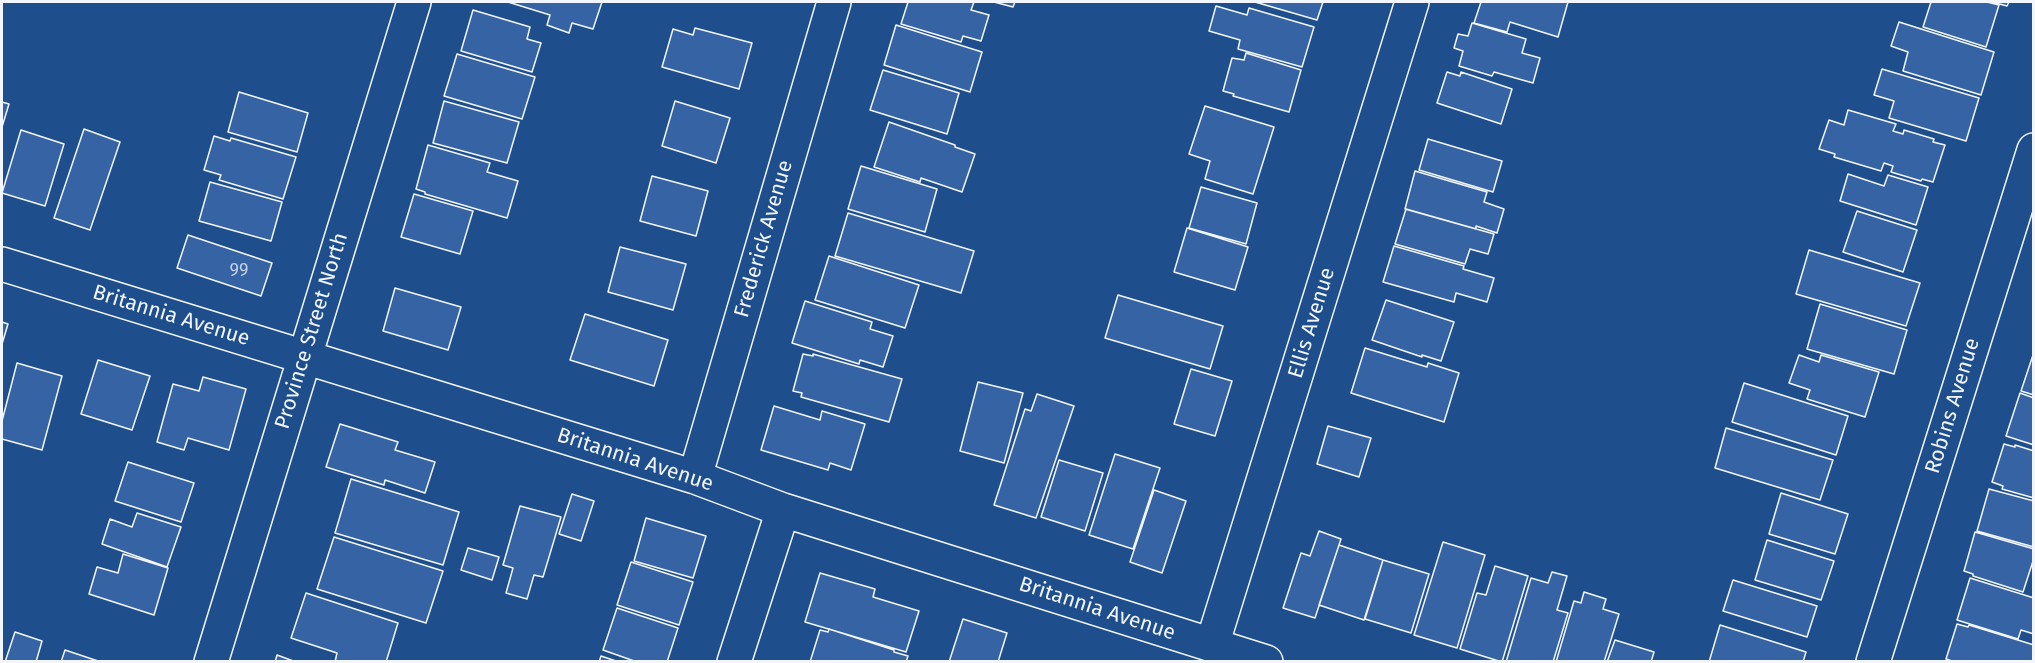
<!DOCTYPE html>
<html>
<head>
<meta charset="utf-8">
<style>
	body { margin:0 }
	#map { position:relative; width:2035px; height:663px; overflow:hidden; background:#1f4e8c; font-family:"Fira Sans",sans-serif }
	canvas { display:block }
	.frame { position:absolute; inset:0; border:3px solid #f2f6ff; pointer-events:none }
</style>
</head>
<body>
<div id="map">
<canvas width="2035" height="663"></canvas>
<div class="frame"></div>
</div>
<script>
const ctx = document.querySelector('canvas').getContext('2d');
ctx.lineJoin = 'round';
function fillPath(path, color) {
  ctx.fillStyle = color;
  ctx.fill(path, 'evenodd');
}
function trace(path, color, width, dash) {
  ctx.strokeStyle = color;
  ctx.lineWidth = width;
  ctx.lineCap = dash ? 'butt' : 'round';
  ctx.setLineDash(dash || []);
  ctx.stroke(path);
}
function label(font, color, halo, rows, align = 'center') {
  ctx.font = font + ' "Fira Sans",sans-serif';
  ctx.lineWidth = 4.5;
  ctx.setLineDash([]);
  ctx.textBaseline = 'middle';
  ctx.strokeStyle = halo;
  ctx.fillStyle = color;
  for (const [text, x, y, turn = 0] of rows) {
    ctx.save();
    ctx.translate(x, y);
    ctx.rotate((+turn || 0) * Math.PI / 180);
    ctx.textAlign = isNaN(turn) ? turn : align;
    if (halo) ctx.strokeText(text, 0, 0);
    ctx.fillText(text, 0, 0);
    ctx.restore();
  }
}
const building = new Path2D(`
	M 508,2 L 602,2 L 593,29 L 572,23 L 569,33 L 547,25 L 550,15 Z
	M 908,2 L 974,2 L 971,10 L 989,15 L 981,41 L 963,36 L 961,42 L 901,24 Z
	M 994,2 L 1015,2 L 1013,7 Z
	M 1255,2 L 1323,2 L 1317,20 Z
	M 1481,2 L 1568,2 L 1558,37 L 1510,22 L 1507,32 L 1474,23 Z
	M 1931,2 L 1987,2 L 1999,5 L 1986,47 L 1923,27 Z
	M 1992,2 L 2009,2 L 2007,6 Z
	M 1216,6 L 1247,15 L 1249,8 L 1314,27 L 1302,67 L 1238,49 L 1240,40 L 1209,31 Z
	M 473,10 L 530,27 L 527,39 L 541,43 L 532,72 L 461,51 Z
	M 1899,22 L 1994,52 L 1981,95 L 1903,71 L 1908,52 L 1891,46 Z
	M 1472,23 L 1526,39 L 1522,53 L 1540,58 L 1533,83 L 1494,72 L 1492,76 L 1459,66 L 1463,51 L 1454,48 L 1458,34 L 1468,36 Z
	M 896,25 L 982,52 L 970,92 L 884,65 Z
	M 695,28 L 752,43 L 739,89 L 662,67 L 673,29 L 693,35 Z
	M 1246,53 L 1301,70 L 1289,112 L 1233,96 L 1234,94 L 1223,91 L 1232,58 L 1244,60 Z
	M 457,54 L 535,77 L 522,119 L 444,96 Z
	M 1882,69 L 1979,98 L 1966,141 L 1889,118 L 1894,101 L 1874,95 Z
	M 883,70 L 959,93 L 947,134 L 870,110 Z
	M 1447,72 L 1460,76 L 1461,72 L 1512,89 L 1501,124 L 1437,103 Z
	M 239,92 L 308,113 L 297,152 L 228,132 Z
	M 444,101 L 519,122 L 507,163 L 433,143 Z
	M 675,101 L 730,118 L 716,163 L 662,146 Z
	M 2,102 L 9,104 L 2,127 Z
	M 1205,106 L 1274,127 L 1253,194 L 1205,179 L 1210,161 L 1189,154 Z
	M 1848,110 L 1896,124 L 1893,131 L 1903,134 L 1904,130 L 1934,139 L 1933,142 L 1945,145 L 1933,182 L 1922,179 L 1921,181 L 1891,172 L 1893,166 L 1884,163 L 1881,171 L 1834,157 L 1835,154 L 1819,149 L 1829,120 L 1844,125 Z
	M 889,122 L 955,145 L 955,147 L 975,154 L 962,192 L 921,178 L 920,182 L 874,167 Z
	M 84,129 L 120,142 L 90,230 L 54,218 Z
	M 21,130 L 64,144 L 45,206 L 2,193 Z
	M 214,136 L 230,141 L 231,138 L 296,157 L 283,199 L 219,180 L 221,175 L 204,170 Z
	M 1428,139 L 1502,161 L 1493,192 L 1419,170 Z
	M 428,145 L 490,163 L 487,172 L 518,181 L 507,218 L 425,194 L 425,192 L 416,189 Z
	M 861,166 L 937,189 L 925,232 L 848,209 Z
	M 1415,171 L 1487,192 L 1484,202 L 1504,209 L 1497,233 L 1476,226 L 1476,229 L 1405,209 Z
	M 1848,174 L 1884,186 L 1888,175 L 1928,187 L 1916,225 L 1840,201 Z
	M 652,176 L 708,191 L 696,236 L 640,221 Z
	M 210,182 L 282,202 L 271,241 L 199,221 Z
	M 1201,187 L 1257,203 L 1246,244 L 1189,228 Z
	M 414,194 L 473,211 L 460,254 L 401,237 Z
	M 1406,209 L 1494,234 L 1488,254 L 1470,249 L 1465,264 L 1395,244 Z
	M 1857,211 L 1917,230 L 1903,272 L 1843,252 Z
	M 848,213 L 974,251 L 961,293 L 835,256 Z
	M 1187,228 L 1248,247 L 1235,290 L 1174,272 Z
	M 188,235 L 272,263 L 261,296 L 177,268 Z
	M 1394,246 L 1464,266 L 1463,269 L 1494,278 L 1487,302 L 1456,293 L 1454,302 L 1383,282 Z
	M 620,247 L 686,264 L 673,310 L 608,292 Z
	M 1809,250 L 1920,283 L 1906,326 L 1796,294 Z
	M 829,256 L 919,285 L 905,328 L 815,300 Z
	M 395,288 L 461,307 L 448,350 L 383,331 Z
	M 1118,295 L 1223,326 L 1210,369 L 1105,338 Z
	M 1386,300 L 1454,322 L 1441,361 L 1422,355 L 1422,357 L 1372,340 Z
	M 805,301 L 872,322 L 870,329 L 893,336 L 883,367 L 860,360 L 859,364 L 792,343 Z
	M 1820,304 L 1907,330 L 1894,374 L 1807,349 Z
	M 585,314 L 668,340 L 654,386 L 570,360 Z
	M 2,322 L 8,324 L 2,344 Z
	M 1365,348 L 1427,367 L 1428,363 L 1459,373 L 1444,422 L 1351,393 Z
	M 2034,352 L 2034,395 L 2021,391 Z
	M 803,354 L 813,356 L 813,354 L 902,379 L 889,422 L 801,397 L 802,393 L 793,391 Z
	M 1799,355 L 1819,362 L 1821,355 L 1879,372 L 1865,417 L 1807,399 L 1810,390 L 1789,383 Z
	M 98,360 L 150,376 L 132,430 L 81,414 Z
	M 17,363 L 62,376 L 42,450 L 2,439 L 2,421 Z
	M 1191,369 L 1232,381 L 1215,436 L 1174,424 Z
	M 203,377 L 246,389 L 229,450 L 188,438 L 184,450 L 157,442 L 173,384 L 199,391 Z
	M 978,382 L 1023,393 L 1004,463 L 960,451 Z
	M 1744,383 L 1848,416 L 1836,455 L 1732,422 Z
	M 2020,393 L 2034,398 L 2034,445 L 2006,436 Z
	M 1037,394 L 1074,406 L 1036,518 L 994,505 L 1025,409 L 1031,411 Z
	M 774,406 L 820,420 L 822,411 L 865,424 L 851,470 L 830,463 L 828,470 L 761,450 Z
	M 340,424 L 398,442 L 395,450 L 435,462 L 425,493 L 385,480 L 384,485 L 326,467 Z
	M 1328,426 L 1371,438 L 1359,477 L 1317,464 Z
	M 1726,428 L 1833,460 L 1820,500 L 1715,468 Z
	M 2004,444 L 2015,447 L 2015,445 L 2034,451 L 2034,498 L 2002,489 L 2003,486 L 1992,482 Z
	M 1115,454 L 1160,468 L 1133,549 L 1089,535 Z
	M 1059,460 L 1103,473 L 1085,531 L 1041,517 Z
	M 128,462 L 194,483 L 181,522 L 115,501 Z
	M 351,479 L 459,512 L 443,565 L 335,533 Z
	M 1989,489 L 2034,501 L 2034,547 L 1977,531 Z
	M 1154,490 L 1186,501 L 1162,573 L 1130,562 Z
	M 1781,493 L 1848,514 L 1835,554 L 1769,534 Z
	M 572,494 L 594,501 L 581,541 L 559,534 Z
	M 520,506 L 561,517 L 543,577 L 534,575 L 527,599 L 506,593 L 513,568 L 503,565 Z
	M 137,513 L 181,527 L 167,567 L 102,544 L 110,519 L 132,527 Z
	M 646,518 L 706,536 L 693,578 L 634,561 Z
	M 1319,531 L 1341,539 L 1315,618 L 1283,608 L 1301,553 L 1310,556 Z
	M 1975,532 L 2034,549 L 2034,558 L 2023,592 L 1973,576 L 1973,574 L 1964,571 Z
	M 334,537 L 443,571 L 426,623 L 317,589 Z
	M 1767,540 L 1834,561 L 1821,600 L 1755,580 Z
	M 1443,542 L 1485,555 L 1457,648 L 1414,635 Z
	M 1339,545 L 1383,560 L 1364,620 L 1319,605 Z
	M 468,548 L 499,557 L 492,580 L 461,570 Z
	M 123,554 L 168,568 L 154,615 L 89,594 L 97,567 L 118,573 Z
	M 1383,560 L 1429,574 L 1411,633 L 1365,619 Z
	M 631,562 L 693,582 L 679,625 L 617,605 Z
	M 1495,566 L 1528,576 L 1502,662 L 1460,649 L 1477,593 L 1486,595 Z
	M 1552,572 L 1567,576 L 1557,610 L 1568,613 L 1553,662 L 1506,662 L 1531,578 L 1548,583 Z
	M 820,573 L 875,589 L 873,597 L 919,611 L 906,652 L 805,622 Z
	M 1970,578 L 2034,598 L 2034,634 L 2021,630 L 2018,639 L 1957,620 Z
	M 1733,580 L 1817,606 L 1807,637 L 1723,611 Z
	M 1584,592 L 1606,599 L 1603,609 L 1619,614 L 1604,662 L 1556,662 L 1574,601 L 1581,603 Z
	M 306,593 L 398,623 L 386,662 L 335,662 L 337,653 L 291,638 Z
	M 617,608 L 678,628 L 667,662 L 637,662 L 603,650 Z
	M 963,619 L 1007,633 L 998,662 L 949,662 Z
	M 1957,624 L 1968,627 L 1969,625 L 2034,645 L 2034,662 L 1955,662 L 1946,659 Z
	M 1720,625 L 1806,652 L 1803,662 L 1709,662 Z
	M 829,629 L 894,650 L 894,652 L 908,656 L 906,662 L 810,662 L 820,630 L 828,632 Z
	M 15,632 L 42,641 L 36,662 L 5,662 Z
	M 1615,640 L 1654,652 L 1651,662 L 1607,662 Z
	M 65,650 L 101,662 L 61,662 Z
	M 277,655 L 296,662 L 275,662 Z
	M 601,656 L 619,662 L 599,662 Z`);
fillPath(building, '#3563a3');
trace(building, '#f2f6ff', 1.5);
const street = new Path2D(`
	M 2,264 L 695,477 L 783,510 L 1266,662
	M 695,477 L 834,2
	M 1212,645 L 1412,2
	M 211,662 L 414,2
	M 734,662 L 783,510
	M 1873,662 L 2034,150`);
trace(street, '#f2f6ff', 36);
trace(street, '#1f4e8c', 33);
label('18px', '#c3d1e8', null, [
	["99",239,271]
]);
label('21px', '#f2f6ff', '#1f4e8c', [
	["Frederick Avenue",764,239,-74],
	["Britannia Avenue",171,316,17],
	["Ellis Avenue",1312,323,-73],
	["Province Street North",312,331,-73],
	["Robins Avenue",1953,406,-73],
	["Britannia Avenue",635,460,18],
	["Britannia Avenue",1097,609,18]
]);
</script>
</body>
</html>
